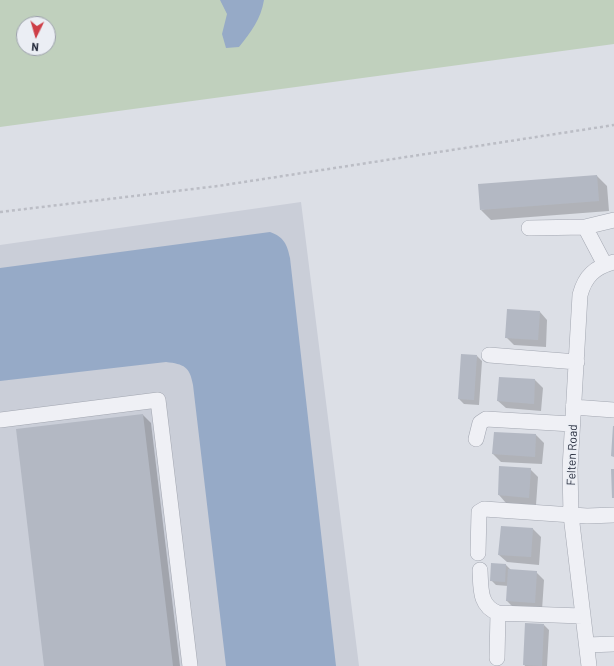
<!DOCTYPE html>
<html>
<head>
<meta charset="utf-8">
<style>
	body { margin:0 }
	#map { position:relative; width:614px; height:666px; overflow:hidden; background:#dcdfe6; font-family:Barlow,sans-serif }
	canvas { display:block }
	.north { position:absolute; left:16px; top:16px; width:40px; height:40px; box-sizing:border-box; background:#ebeef4; border:1px solid #9ca0ab; border-radius:50%; rotate:185deg; font-size:11px; font-weight:700; line-height:16px; text-align:center; color:#262c3d }
	.north::after { content:''; display:block; margin:auto; width:14px; height:18px; background:#ce3e47; clip-path:polygon(50% 0,100% 100%,50% 72%,0 100%) }
</style>
</head>
<body>
<div id="map">
<canvas width="614" height="666"></canvas>
<div class="north">N</div>
</div>
<script>
const ctx = document.querySelector('canvas').getContext('2d');
ctx.lineJoin = 'round';
function fillPath(path, color) {
  ctx.fillStyle = color;
  ctx.fill(path, 'evenodd');
}
function trace(path, color, width, dash) {
  ctx.strokeStyle = color;
  ctx.lineWidth = width;
  ctx.lineCap = dash ? 'butt' : 'round';
  ctx.setLineDash(dash || []);
  ctx.stroke(path);
}
function label(font, color, halo, rows, align = 'center') {
  ctx.font = font + ' Barlow,sans-serif';
  ctx.lineWidth = 3;
  ctx.setLineDash([]);
  ctx.textBaseline = 'middle';
  ctx.strokeStyle = halo;
  ctx.fillStyle = color;
  for (const [text, x, y, turn = 0] of rows) {
    ctx.save();
    ctx.translate(x, y);
    ctx.rotate((+turn || 0) * Math.PI / 180);
    ctx.textAlign = isNaN(turn) ? turn : align;
    if (halo) ctx.strokeText(text, 0, 0);
    ctx.fillText(text, 0, 0);
    ctx.restore();
  }
}
fillPath(new Path2D(`
	M 301,202 L 359,666 L 0,666 L 0,245 Z`), '#caced8');
fillPath(new Path2D(`
	M 0,0 L 614,0 L 614,44 L 0,127 ZM 24,24 L 48,24 L 48,48 L 24,48 Z`), '#c0d0bd');
fillPath(new Path2D(`
	M 220,0 L 264,0 C 261,19 251,32 239,47 L 226,48 L 222,34 L 227,14 Z
	M 270,232 C 284,237 287,244 290,258 L 336,666 L 226,666 L 193,385 C 190,367 184,364 166,362 L 0,381 L 0,268 Z`), '#96aac7');
fillPath(new Path2D(`
	M 597,176 L 607,186 L 609,211 L 491,220 L 481,210 Z
	M 540,312 L 547,320 L 546,347 L 514,345 L 506,337 Z
	M 477,356 L 482,361 L 479,405 L 464,404 L 459,399 Z
	M 500,378 L 535,380 L 543,388 L 541,411 L 506,408 L 498,401 Z
	M 143,415 L 151,423 L 180,666 L 45,666 Z
	M 536,435 L 544,443 L 542,464 L 501,462 L 493,454 Z
	M 500,467 L 530,469 L 538,477 L 536,505 L 506,503 L 499,495 Z
	M 533,529 L 541,537 L 539,565 L 507,562 L 499,555 Z
	M 492,564 L 506,565 L 511,570 L 536,572 L 544,580 L 542,610 L 515,609 L 507,601 L 508,586 L 496,585 L 491,580 Z
	M 544,625 L 549,630 L 547,666 L 525,666 L 524,664 Z`), '#0003');
fillPath(new Path2D(`
	M 597,175 L 599,201 L 480,210 L 478,184 Z
	M 507,309 L 540,311 L 538,340 L 505,338 Z
	M 461,354 L 477,355 L 474,400 L 458,399 Z
	M 499,377 L 535,379 L 534,404 L 497,401 Z
	M 143,414 L 173,666 L 44,666 L 16,429 Z
	M 613,426 L 614,426 L 614,457 L 611,456 Z
	M 494,432 L 536,434 L 535,457 L 492,454 Z
	M 499,466 L 531,468 L 529,498 L 498,495 Z
	M 611,469 L 614,469 L 614,498 L 612,498 Z
	M 501,526 L 533,528 L 531,557 L 498,555 Z
	M 491,563 L 506,564 L 505,582 L 490,581 Z
	M 508,569 L 537,571 L 535,603 L 506,601 Z
	M 525,623 L 544,624 L 542,666 L 523,665 Z`), '#b3b8c3');
const minor = new Path2D(`
	M 585,227 L 614,220
	M 529,228 L 585,227 L 605,265
	M 489,355 L 577,362
	M 573,407 L 614,410
	M 0,420 L 158,400 L 190,666
	M 476,439 L 480,423 L 486,419 L 572,424
	M 478,553 L 479,512 L 484,509 L 587,516 L 614,515
	M 480,570 C 481,588 479,606 498,613 L 582,616
	M 587,645 L 614,644
	M 497,658 L 498,613
	M 589,666 L 571,515 L 570,469 L 580,295 C 585,276 595,267 614,262`);
trace(minor, '#a2a6b0', 16);
trace(new Path2D(`
	M 0,212 L 218,186 L 614,125`), '#bbbdc5', 2.5, [3, 3]);
trace(minor, '#eff0f5', 15);
label('12px', '#262c3d', '#ebeef4', [
	["Felten Road",572,455,-88]
]);
</script>
</body>
</html>
